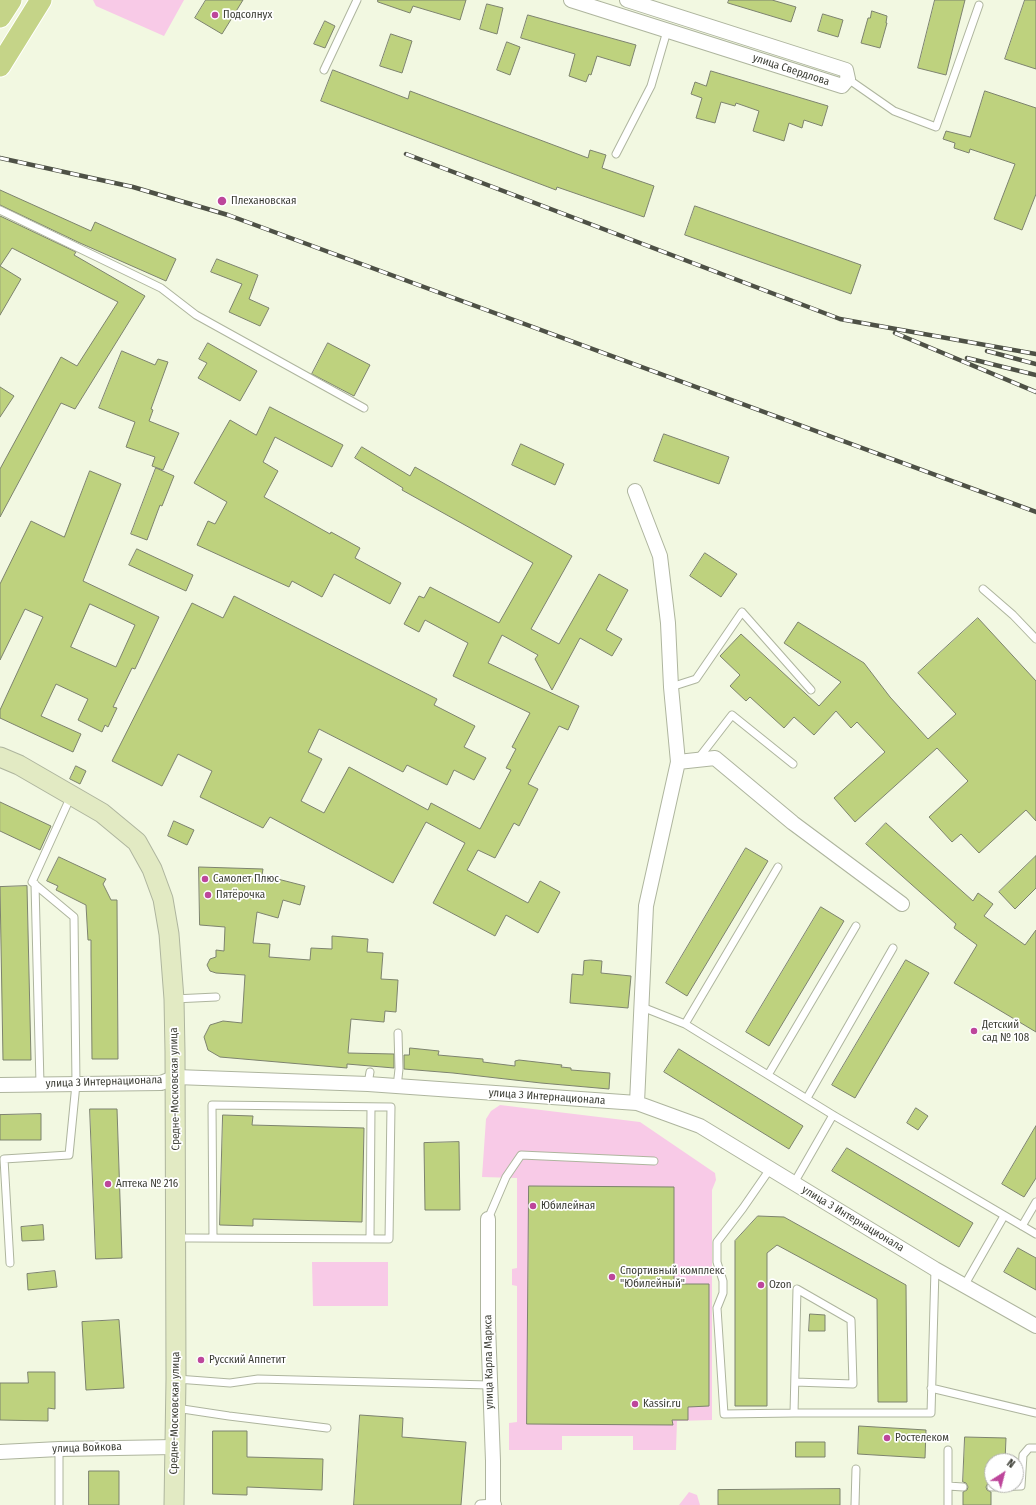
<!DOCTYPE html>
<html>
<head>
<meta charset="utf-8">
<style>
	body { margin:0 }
	#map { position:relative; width:1036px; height:1505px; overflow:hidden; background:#f2f8e1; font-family:"Fira Sans Condensed",sans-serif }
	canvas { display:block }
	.north { position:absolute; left:984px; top:1453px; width:40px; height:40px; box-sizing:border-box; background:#fff; border:1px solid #b1b1ae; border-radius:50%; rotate:36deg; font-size:11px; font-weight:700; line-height:16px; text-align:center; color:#3b3d34 }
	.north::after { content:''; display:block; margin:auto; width:14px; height:18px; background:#bd469b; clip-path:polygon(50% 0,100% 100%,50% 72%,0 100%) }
</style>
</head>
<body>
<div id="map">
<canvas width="1036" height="1505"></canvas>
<div class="north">N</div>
</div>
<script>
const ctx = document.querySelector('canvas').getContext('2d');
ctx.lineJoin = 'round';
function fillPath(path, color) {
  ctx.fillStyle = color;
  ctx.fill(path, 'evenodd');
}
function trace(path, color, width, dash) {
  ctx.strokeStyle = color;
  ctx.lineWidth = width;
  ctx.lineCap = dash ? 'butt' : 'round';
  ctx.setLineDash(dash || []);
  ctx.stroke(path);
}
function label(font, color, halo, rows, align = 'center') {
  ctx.font = font + ' "Fira Sans Condensed",sans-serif';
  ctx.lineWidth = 3.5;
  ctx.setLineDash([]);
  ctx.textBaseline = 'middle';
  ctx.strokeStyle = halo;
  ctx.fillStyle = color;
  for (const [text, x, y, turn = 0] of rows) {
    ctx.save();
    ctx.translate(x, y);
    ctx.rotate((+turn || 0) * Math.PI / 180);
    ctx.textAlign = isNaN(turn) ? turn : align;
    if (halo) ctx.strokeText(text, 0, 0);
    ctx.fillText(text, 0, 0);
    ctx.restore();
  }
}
fillPath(new Path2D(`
	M 93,0 L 184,0 L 164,36 L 96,6 Z
	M 500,1105 L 640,1122 L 715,1173 L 716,1180 L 712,1190 L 712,1420 L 677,1421 L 676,1450 L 633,1450 L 633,1436 L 562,1436 L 562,1450 L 509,1450 L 509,1423 L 517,1422 L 517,1286 L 512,1285 L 512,1269 L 517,1268 L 517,1178 L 482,1177 L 486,1119 L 491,1111 Z
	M 312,1262 L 388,1262 L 388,1306 L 313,1306 Z
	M 689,1492 L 697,1495 L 700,1505 L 679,1505 Z`), '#f8cae7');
const building = new Path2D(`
	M 206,0 L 243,0 L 222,34 L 195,18 Z
	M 378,0 L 466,0 L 460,20 L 413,6 L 410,13 L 378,2 Z
	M 729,0 L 772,0 L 796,7 L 791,22 L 728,3 Z
	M 935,0 L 965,0 L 946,75 L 918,68 Z
	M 1025,0 L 1036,0 L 1036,69 L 1005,59 Z
	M 487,4 L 503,8 L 497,34 L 480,29 Z
	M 872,11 L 887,16 L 886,23 L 887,23 L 880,48 L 861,43 L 868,18 L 870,18 Z
	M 823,14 L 843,20 L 838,37 L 818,31 Z
	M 528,15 L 636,45 L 630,66 L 597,56 L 591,75 L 589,74 L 586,82 L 569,76 L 575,54 L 521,38 Z
	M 325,21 L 335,26 L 325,48 L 314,44 Z
	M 391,34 L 412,41 L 402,73 L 380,66 Z
	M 507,42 L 520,47 L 510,75 L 497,70 Z
	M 333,70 L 408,99 L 410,91 L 588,158 L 590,150 L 606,155 L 602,168 L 654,186 L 644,217 L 557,187 L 556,190 L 321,101 Z
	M 711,71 L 828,106 L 822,126 L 804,120 L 802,128 L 789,123 L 784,141 L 753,131 L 759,111 L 736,103 L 735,106 L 721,102 L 715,123 L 696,118 L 702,98 L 691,94 L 695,82 L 706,86 Z
	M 985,91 L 1036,108 L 1036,194 L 1022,230 L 994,219 L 1015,164 L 970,149 L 969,153 L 954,148 L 955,143 L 943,139 L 946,131 L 970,137 Z
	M 0,190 L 91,231 L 95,222 L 176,259 L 166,281 L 80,243 L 0,205 Z
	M 695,206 L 861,265 L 851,294 L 685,235 Z
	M 0,216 L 76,252 L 74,255 L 145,296 L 75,409 L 61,403 L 0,517 L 0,469 L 61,357 L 77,366 L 118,302 L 12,248 L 0,266 L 21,279 L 0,315 Z
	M 217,259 L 258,275 L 249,299 L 269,308 L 260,326 L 229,312 L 242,284 L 211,272 Z
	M 208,343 L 257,371 L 240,401 L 198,378 L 207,363 L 199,359 Z
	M 328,343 L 370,365 L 354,396 L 312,374 Z
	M 122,351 L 155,365 L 158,359 L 168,362 L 151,409 L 153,410 L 149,421 L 179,433 L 163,470 L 152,466 L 155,457 L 126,447 L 135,422 L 99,408 Z
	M 0,387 L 14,396 L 0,417 Z
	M 270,407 L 343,445 L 332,467 L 275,437 L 263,462 L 278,471 L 264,497 L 330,534 L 331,532 L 360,548 L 355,558 L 401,583 L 390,604 L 334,574 L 322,597 L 292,581 L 289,587 L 197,545 L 208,521 L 215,524 L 227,502 L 194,483 L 230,420 L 256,435 Z
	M 664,434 L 729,457 L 719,484 L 654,461 Z
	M 521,444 L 564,464 L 555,485 L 512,465 Z
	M 362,447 L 410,476 L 415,467 L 572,556 L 531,629 L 559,644 L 599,574 L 628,590 L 606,630 L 622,639 L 612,656 L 580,638 L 552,690 L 535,659 L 538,655 L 502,635 L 488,663 L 579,706 L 568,730 L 559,726 L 528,784 L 538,789 L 519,826 L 514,823 L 495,858 L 478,850 L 467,870 L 528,903 L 540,881 L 560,892 L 538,933 L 506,915 L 495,936 L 433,903 L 465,843 L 426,822 L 393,883 L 270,817 L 263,828 L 200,797 L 212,771 L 178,754 L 162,786 L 112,761 L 192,603 L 223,618 L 234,596 L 437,699 L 434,705 L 475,726 L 464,747 L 486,758 L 474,780 L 454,770 L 447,785 L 407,765 L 403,772 L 319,729 L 308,752 L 322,759 L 301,801 L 324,813 L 349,767 L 428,810 L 431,803 L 480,829 L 511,770 L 506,768 L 516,749 L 512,747 L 530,713 L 453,676 L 468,643 L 425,620 L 419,632 L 404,624 L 419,596 L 424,598 L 430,587 L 499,623 L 533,563 L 402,490 L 403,488 L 355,458 Z
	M 156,468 L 174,476 L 162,506 L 160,505 L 147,540 L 131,534 Z
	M 90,471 L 121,484 L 83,581 L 159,617 L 135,669 L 132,668 L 113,707 L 117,708 L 108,727 L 105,725 L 102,732 L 78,720 L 88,699 L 56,684 L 41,716 L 81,734 L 73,752 L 0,718 L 0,710 L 43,617 L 25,609 L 0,660 L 0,584 L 31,521 L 64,537 ZM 90,604 L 135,625 L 116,667 L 71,647 Z
	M 137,549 L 193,575 L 186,591 L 129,565 Z
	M 705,553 L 737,574 L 721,597 L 690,576 Z
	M 978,618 L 1036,681 L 1036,821 L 1026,810 L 979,853 L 961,834 L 952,842 L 929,817 L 968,781 L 937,748 L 855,822 L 834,798 L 885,752 L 857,722 L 851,728 L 836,711 L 814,735 L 794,717 L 784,728 L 750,697 L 746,701 L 730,686 L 740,675 L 720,656 L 741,634 L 819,706 L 841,682 L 784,643 L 798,622 L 864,663 L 890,697 L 928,739 L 956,714 L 918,673 Z
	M 76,766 L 86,771 L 80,784 L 70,779 Z
	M 0,802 L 51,826 L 40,850 L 0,831 Z
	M 174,821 L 194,830 L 187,845 L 168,836 Z
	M 886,823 L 973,901 L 978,893 L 993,904 L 984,916 L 1025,945 L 1036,930 L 1036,1032 L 954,983 L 977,945 L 954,928 L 956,924 L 866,844 Z
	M 746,848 L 768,861 L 687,996 L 666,983 Z
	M 1036,856 L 1036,888 L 1015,909 L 999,892 Z
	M 59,857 L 106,879 L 103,884 L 111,900 L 117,900 L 118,1059 L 92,1059 L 91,955 L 91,940 L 88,940 L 86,905 L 56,890 L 58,886 L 47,881 Z
	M 199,867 L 263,869 L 262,875 L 305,886 L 300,905 L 283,900 L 278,918 L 257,912 L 253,943 L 270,944 L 269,957 L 310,960 L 311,948 L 332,949 L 332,936 L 368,939 L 367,952 L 383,953 L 381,979 L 398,980 L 396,1012 L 385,1011 L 384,1022 L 351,1019 L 348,1053 L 394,1054 L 394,1068 L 347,1064 L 347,1068 L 220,1057 L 208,1050 L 204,1037 L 210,1025 L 223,1021 L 242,1023 L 245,975 L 216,973 L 210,971 L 207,965 L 210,959 L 216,957 L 216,950 L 224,951 L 225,927 L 200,925 Z
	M 27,886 L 31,1060 L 3,1060 L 0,887 Z
	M 821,907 L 844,921 L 769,1046 L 746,1032 Z
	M 591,960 L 602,961 L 601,973 L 631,976 L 628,1008 L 570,1003 L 572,974 L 583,975 L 584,961 Z
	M 906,960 L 929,973 L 855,1098 L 832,1085 Z
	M 410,1048 L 439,1051 L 438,1055 L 483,1059 L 483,1062 L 515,1066 L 515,1061 L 519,1060 L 562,1065 L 561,1067 L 571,1068 L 571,1070 L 610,1073 L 609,1089 L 541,1083 L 453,1073 L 404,1069 L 404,1055 L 409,1055 Z
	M 679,1049 L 803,1126 L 789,1149 L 664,1072 Z
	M 916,1108 L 928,1116 L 918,1130 L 907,1123 Z
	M 90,1109 L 117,1109 L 122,1258 L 96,1259 Z
	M 41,1114 L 41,1140 L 0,1140 L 0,1115 Z
	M 223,1115 L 253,1116 L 252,1125 L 364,1128 L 362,1222 L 253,1219 L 253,1226 L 220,1225 Z
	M 1036,1126 L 1036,1178 L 1024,1197 L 1002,1184 Z
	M 459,1142 L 460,1210 L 425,1210 L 424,1143 Z
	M 847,1148 L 973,1223 L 959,1247 L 832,1171 Z
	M 529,1186 L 674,1187 L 674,1284 L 709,1284 L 709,1406 L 688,1407 L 688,1420 L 672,1420 L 673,1425 L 527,1424 Z
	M 758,1216 L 784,1217 L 906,1285 L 907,1402 L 878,1402 L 877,1299 L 777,1245 L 767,1253 L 767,1406 L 735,1406 L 735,1241 Z
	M 43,1225 L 44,1240 L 22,1241 L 21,1227 Z
	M 1018,1248 L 1036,1258 L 1036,1290 L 1004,1272 Z
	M 55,1271 L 57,1287 L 28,1290 L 27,1274 Z
	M 810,1314 L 825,1315 L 825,1331 L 809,1331 Z
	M 119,1320 L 124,1388 L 86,1390 L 82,1322 Z
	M 28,1372 L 55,1372 L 55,1409 L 48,1408 L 48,1421 L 0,1420 L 0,1383 L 28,1383 Z
	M 360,1415 L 403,1418 L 402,1437 L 466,1442 L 461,1505 L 354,1505 Z
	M 859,1426 L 926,1430 L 925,1458 L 858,1454 Z
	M 213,1431 L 247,1431 L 247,1457 L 323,1459 L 322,1490 L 247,1487 L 247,1495 L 213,1494 Z
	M 965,1437 L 1006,1438 L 1005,1461 L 992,1461 L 991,1482 L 988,1483 L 986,1487 L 987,1490 L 991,1492 L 991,1505 L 963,1505 L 963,1492 L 967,1490 L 968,1487 L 966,1483 L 963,1482 Z
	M 796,1442 L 825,1442 L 825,1457 L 796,1457 Z
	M 89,1471 L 119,1471 L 119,1505 L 89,1505 Z
	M 840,1489 L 840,1505 L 718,1505 L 718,1490 Z`);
fillPath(building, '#bed27e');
trace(building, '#7d836e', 1);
const lane = new Path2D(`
	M 324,70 L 357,0
	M 848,79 L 894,111 L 936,127 L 979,5
	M 616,154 L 651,86 L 667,31
	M 0,210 L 161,288 L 196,315 L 364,408
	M 983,589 L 1013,615 L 1036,639
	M 671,687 L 696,679 L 742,612 L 811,690
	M 698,759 L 732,715 L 793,764
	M 35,884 L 40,1084
	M 174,999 L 216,997
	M 642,1007 L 685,1024 L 833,1115 L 1036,1234
	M 685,1024 L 778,867
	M 768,1075 L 856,926
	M 368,1084 L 370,1072
	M 397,1087 L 399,1069 L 398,1033
	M 807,1098 L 893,948
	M 770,1169 L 743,1208 L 717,1242 L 717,1262 L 723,1281 L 723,1293 L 717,1308 L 724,1414 L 794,1413
	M 794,1183 L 833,1115
	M 488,1219 L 506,1177 L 521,1155 L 654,1161
	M 1022,1226 L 1036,1202
	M 176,1238 L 192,1238 L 389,1239 L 391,1107 L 212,1105 L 213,1238
	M 370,1238 L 371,1107
	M 10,1263 L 4,1159 L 69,1155 L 76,1084 L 74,917 L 32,882 L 71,796
	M 964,1286 L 1004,1216
	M 177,1379 L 230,1383 L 258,1379 L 489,1385
	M 795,1382 L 853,1384 L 851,1320 L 797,1289 L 794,1413 L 931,1413 L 935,1269
	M 931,1388 L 1036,1413
	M 176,1408 L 229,1416 L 327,1428
	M 59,1449 L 59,1505
	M 948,1486 L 963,1487
	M 991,1487 L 1021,1486 L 1023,1455 L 1029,1448 L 1036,1448
	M 479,1505 L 480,1504 L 493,1503
	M 855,1505 L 856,1469
	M 948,1505 L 948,1450`);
const street = new Path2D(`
	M 571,0 L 842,86 L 848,79 L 846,70 L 627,0
	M 635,491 L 660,556 L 668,623 L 671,687 L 678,762 L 646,906 L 637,1103
	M 678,762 L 715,758 L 793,823 L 902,904
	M 0,1085 L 161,1083 L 176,1077 L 368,1084 L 637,1103 L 700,1126 L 935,1269 L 1036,1326
	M 488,1219 L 488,1325 L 493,1461 L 493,1503 L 494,1505
	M 0,1452 L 59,1449 L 175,1447`);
const secondary = new Path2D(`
	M 0,757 L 19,765 L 102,813 L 137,842 L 152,869 L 163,899 L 169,934 L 174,999 L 175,1052 L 176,1379 L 174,1505`);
const primary = new Path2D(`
	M 0,17 L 11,0
	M 0,66 L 41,0`);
trace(lane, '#aeb59e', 9);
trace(street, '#aeb59e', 16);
trace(secondary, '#aeb59e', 21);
trace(primary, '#fff', 23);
trace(lane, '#fff', 7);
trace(street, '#fff', 14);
trace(secondary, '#e2eac3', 19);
trace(primary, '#c5d488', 21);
const rail = new Path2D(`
	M 406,154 L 840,319 L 1036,354
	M 0,158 L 133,187 L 228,215 L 1036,512
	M 895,333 L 1036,392
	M 987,351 L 1036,364
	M 967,358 L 1036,375`);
trace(rail, '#4e5146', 4.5);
trace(rail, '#fff', 3, [9]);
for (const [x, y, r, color] of [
	[215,15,4,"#bd469b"],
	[222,201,5,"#bd469b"],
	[205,879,4,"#bd469b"],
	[208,895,4,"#bd469b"],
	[974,1031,4,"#bd469b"],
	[108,1184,4,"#bd469b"],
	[533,1206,4,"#bd469b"],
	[612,1277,4,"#bd469b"],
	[761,1285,4,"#bd469b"],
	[201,1360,4,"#bd469b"],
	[635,1404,4,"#bd469b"],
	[887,1438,4,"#bd469b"]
]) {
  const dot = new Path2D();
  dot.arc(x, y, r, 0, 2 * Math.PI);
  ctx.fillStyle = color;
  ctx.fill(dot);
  trace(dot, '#fff', 1.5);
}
label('11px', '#3b3d34', '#fff', [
	["Подсолнух",223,15],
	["Плехановская",231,201],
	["Самолет Плюс",213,879],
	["Пятёрочка",216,895],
	["Детский",982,1025],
	["сад № 108",982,1038],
	["Аптека № 216",116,1184],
	["Юбилейная",541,1206],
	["Спортивный комплекс",620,1271],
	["\"Юбилейный\"",620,1284],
	["Ozon",769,1285],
	["Русский Аппетит",209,1360],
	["Kassir.ru",643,1404],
	["Ростелеком",895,1438]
], 'left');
label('11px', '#3b3d34', '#fff', [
	["улица Свердлова",791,70,18],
	["улица 3 Интернационала",104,1082,-2],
	["Средне-Московская улица",175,1089,-91],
	["улица 3 Интернационала",547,1097,4],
	["улица 3 Интернационала",853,1219,31],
	["улица Карла Маркса",489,1362,-91],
	["Средне-Московская улица",175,1413,-89],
	["улица Войкова",87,1448,-2]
]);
</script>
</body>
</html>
